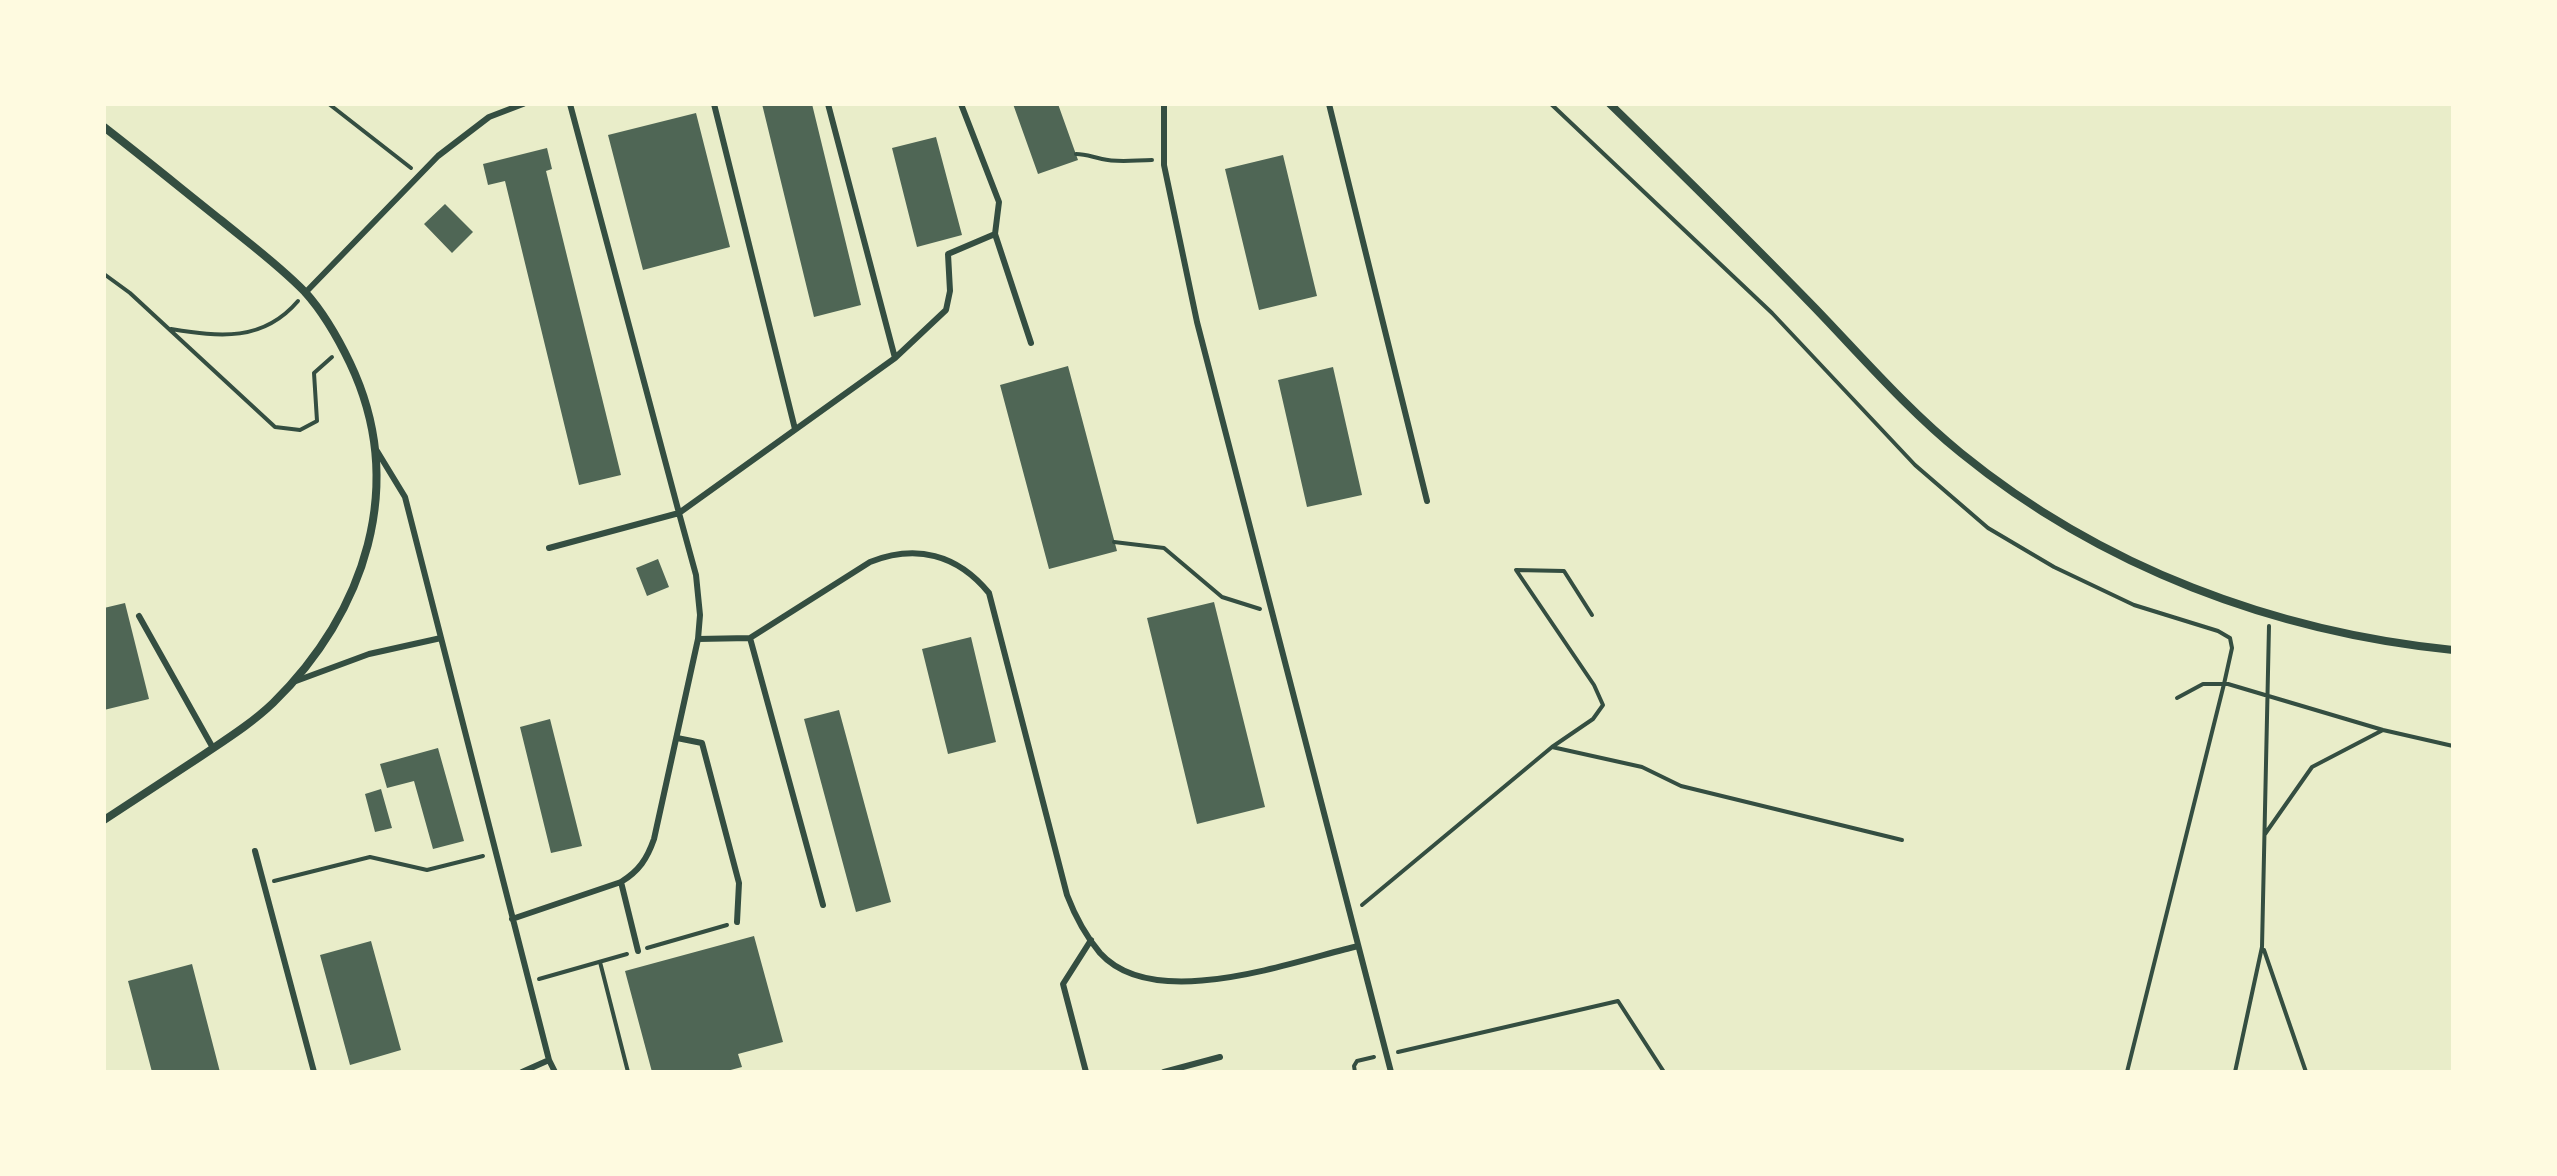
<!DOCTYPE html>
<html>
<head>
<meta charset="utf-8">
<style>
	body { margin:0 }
	#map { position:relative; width:2557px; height:1176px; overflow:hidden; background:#e9edc9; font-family:Bitter,serif }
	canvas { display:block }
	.frame { position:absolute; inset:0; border:106px solid #fefae0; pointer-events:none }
</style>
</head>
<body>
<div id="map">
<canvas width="2557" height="1176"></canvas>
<div class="frame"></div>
</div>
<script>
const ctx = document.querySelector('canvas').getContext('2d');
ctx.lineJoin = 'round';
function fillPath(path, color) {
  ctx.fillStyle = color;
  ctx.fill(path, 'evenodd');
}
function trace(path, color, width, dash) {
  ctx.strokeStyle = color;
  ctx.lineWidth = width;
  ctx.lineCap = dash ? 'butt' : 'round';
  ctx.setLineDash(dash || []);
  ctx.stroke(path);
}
fillPath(new Path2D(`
	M 762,104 L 812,104 L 861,305 L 814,317 Z
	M 1013,104 L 1058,104 L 1078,160 L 1038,174 Z
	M 696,113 L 730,247 L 643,270 L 608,135 Z
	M 936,137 L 962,235 L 917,247 L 892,148 Z
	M 547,148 L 552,169 L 546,171 L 621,475 L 579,485 L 505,181 L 488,185 L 483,164 Z
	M 1283,155 L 1317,296 L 1259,310 L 1225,169 Z
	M 445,204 L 473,232 L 452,253 L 424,224 Z
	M 1068,366 L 1117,551 L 1049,569 L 1000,385 Z
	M 1333,367 L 1362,495 L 1307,507 L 1278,380 Z
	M 658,559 L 669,587 L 647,596 L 636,568 Z
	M 1214,602 L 1265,807 L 1197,824 L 1147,618 Z
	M 125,603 L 149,699 L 104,710 L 104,608 Z
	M 971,637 L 996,742 L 948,754 L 922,649 Z
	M 839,710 L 891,902 L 856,912 L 804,719 Z
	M 550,719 L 582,846 L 551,853 L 520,727 Z
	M 438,748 L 464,841 L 433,849 L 414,781 L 387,788 L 380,764 Z
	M 381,789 L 392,828 L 375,832 L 365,794 Z
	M 754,936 L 783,1042 L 738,1054 L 742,1067 L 723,1072 L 652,1072 L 625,971 Z
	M 371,941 L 401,1050 L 350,1065 L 320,955 Z
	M 192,964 L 220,1072 L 152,1072 L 128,981 Z`), '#4f6655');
trace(new Path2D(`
	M 329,104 L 411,168
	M 1551,104 L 1772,313 L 1915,465 L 1988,528 L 2054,567 L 2134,605 L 2218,631 L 2230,638 L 2232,648 L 2224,684 L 2127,1072
	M 1076,154 C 1086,154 1092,157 1102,159 C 1118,163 1136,160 1152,160
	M 104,274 L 130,293 L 275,427 L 300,430 L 317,421 L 314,373 L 332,357
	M 171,329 C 220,337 263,342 298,301
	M 1114,542 L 1164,548 L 1222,597 L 1260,609
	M 2177,698 L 2203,684 L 2228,684 L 2383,730 L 2453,746
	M 1552,747 L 1642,767 L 1681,786 L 1902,840
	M 2265,834 L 2312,767 L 2383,730
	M 274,881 L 370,857 L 427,870 L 483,856
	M 1362,905 L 1552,747 L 1593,719 L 1603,705 L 1594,685 L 1516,570 L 1564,571 L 1592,615
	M 647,948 L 727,925
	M 2264,950 L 2306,1072
	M 600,962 L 628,1072
	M 539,979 L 627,954
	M 1398,1052 L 1618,1001 L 1664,1072
	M 1355,1072 L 1354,1066 L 1357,1061 L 1374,1057
	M 2235,1072 L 2262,947 L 2269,626`), '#344e41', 4);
trace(new Path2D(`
	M 714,104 L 795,429
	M 961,104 L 999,202 L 995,234
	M 1164,104 L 1164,165 L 1197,322 L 1391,1072
	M 1329,104 L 1427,501
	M 305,293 L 438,156 L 489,117 L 523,104
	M 895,358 L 946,310 L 950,291 L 948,254 L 995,234 L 1031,343
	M 377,451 L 405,497 L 549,1060 L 555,1072
	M 549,548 L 679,513 L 570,104
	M 139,616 L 213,748
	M 750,638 L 823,905
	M 698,639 L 750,638 L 870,562 C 916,544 957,554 989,593 L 1067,895 C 1075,916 1085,935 1100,953 C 1154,1013 1291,962 1358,946
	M 296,681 L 369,654 L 441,638
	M 677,738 L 702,743 L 739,883 L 737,922
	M 255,851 L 314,1072
	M 621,882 L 638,951
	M 512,919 L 621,882 C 639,871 647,859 654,839 L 698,639 L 700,615 L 696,575 L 679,513 L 895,358 L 828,104
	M 522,1072 L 549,1060
	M 1086,1072 L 1063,984 L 1091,940
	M 1164,1072 L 1220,1057`), '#344e41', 6);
trace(new Path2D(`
	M 1610,104 C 1679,171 1748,239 1815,308 C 1863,358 1908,410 1961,453 C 2101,567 2274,632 2453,650
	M 104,127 C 144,158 183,190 222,221 C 250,244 280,266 305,292 C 324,313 338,338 350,363 C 408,485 365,613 273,703 C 251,724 225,740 200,757 C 168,778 136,799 104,820`), '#344e41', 8);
</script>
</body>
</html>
